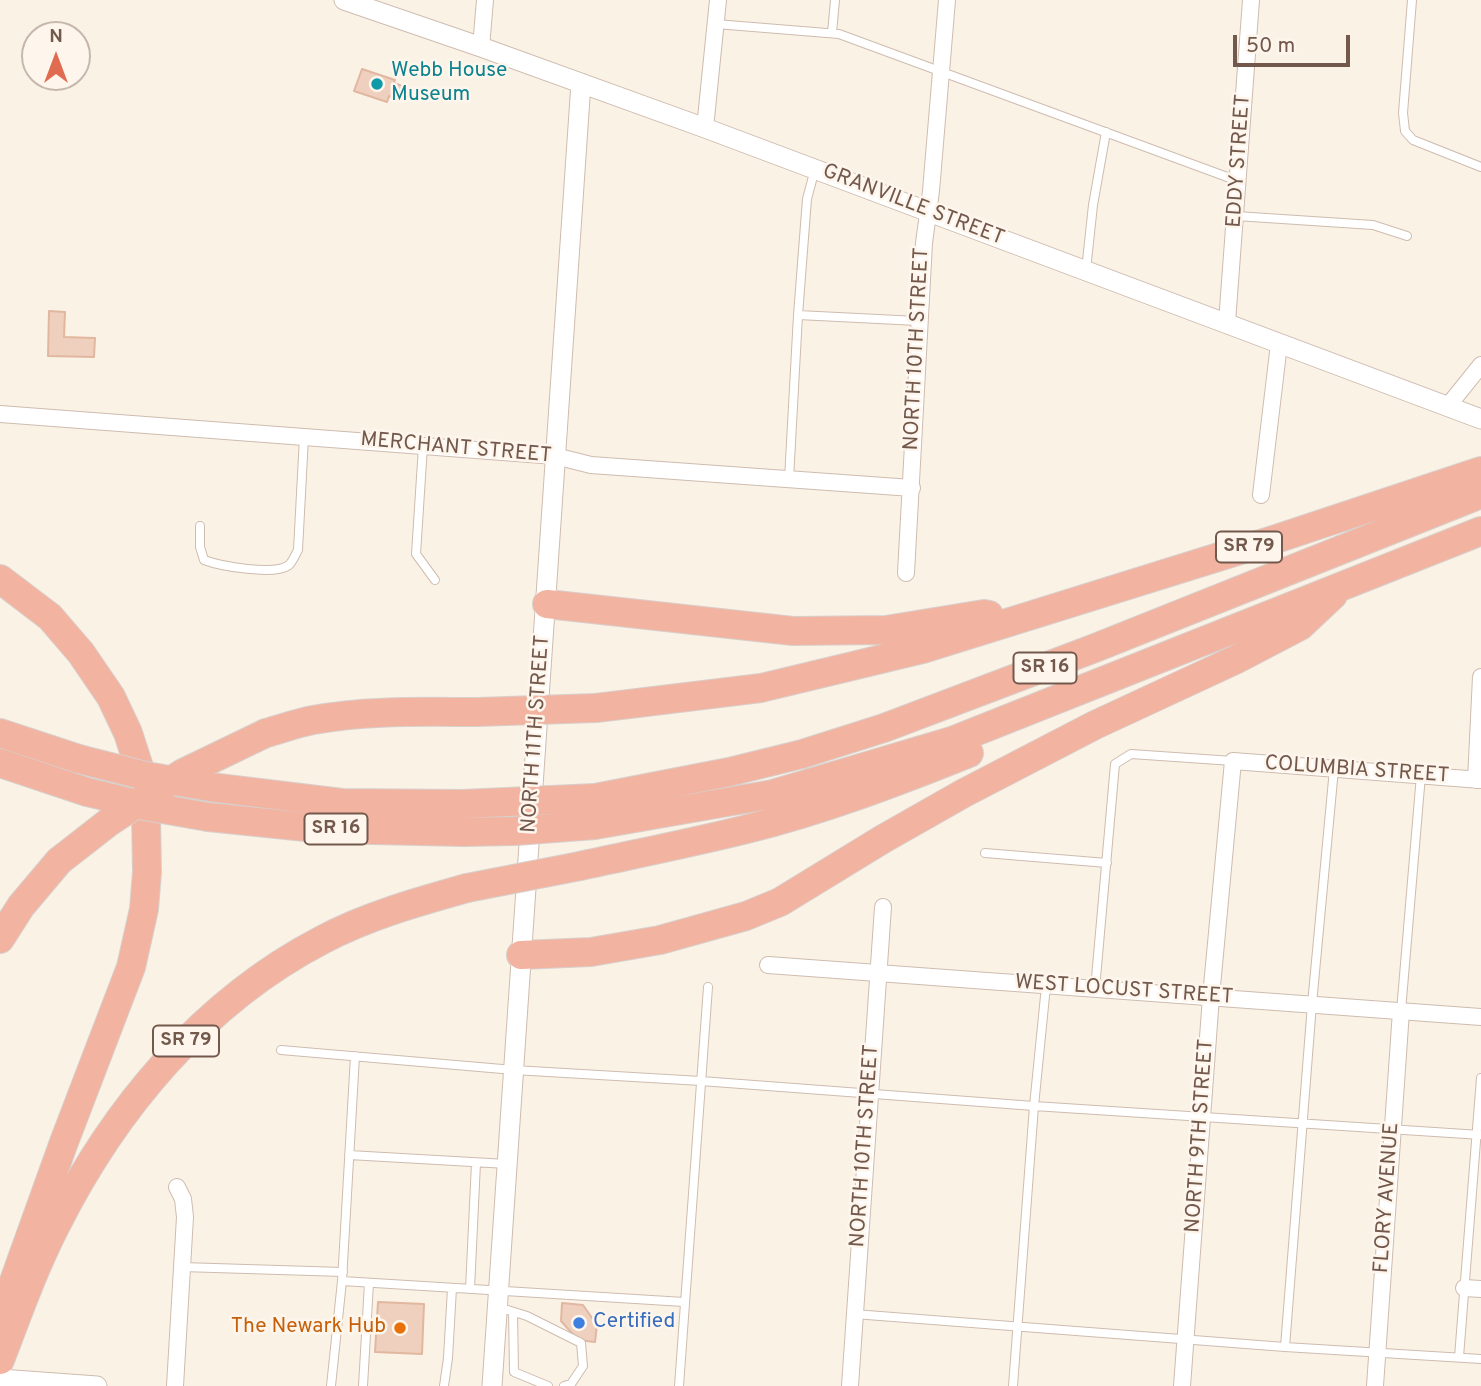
<!DOCTYPE html>
<html>
<head>
<meta charset="utf-8">
<style>
	body { margin:0 }
	#map { position:relative; width:1481px; height:1386px; overflow:hidden; background:#fbf2e6; font-family:Overpass,sans-serif }
	canvas { display:block }
	.north { position:absolute; left:21px; top:21px; width:70px; height:70px; box-sizing:border-box; background:#fef6ec; border:2px solid #c6b7ac; border-radius:50%; rotate:0deg; font-size:19px; font-weight:700; line-height:28px; text-align:center; color:#73584c }
	.north::after { content:''; display:block; margin:auto; width:24px; height:32px; background:#df6c51; clip-path:polygon(50% 0,100% 100%,50% 72%,0 100%) }
	.scale { position:absolute; left:1233px; top:35px; width:117px; height:32px; box-sizing:border-box; border:4px solid #73584c; border-top:0; padding-left:9px; font-size:21px; line-height:24px; white-space:nowrap; color:#73584c; -webkit-text-stroke:5px #fef6ec; paint-order:stroke }
</style>
</head>
<body>
<div id="map">
<canvas width="1481" height="1386"></canvas>
<div class="north">N</div>
<div class="scale">50 m</div>
</div>
<script>
const ctx = document.querySelector('canvas').getContext('2d');
ctx.lineJoin = 'round';
function fillPath(path, color) {
  ctx.fillStyle = color;
  ctx.fill(path, 'evenodd');
}
function trace(path, color, width, dash) {
  ctx.strokeStyle = color;
  ctx.lineWidth = width;
  ctx.lineCap = dash ? 'butt' : 'round';
  ctx.setLineDash(dash || []);
  ctx.stroke(path);
}
function label(font, color, halo, rows, align = 'center') {
  ctx.font = font + ' Overpass,sans-serif';
  ctx.lineWidth = 5;
  ctx.setLineDash([]);
  ctx.textBaseline = 'middle';
  ctx.strokeStyle = halo;
  ctx.fillStyle = color;
  for (const [text, x, y, turn = 0] of rows) {
    ctx.save();
    ctx.translate(x, y);
    ctx.rotate((+turn || 0) * Math.PI / 180);
    ctx.textAlign = isNaN(turn) ? turn : align;
    if (halo) ctx.strokeText(text, 0, 0);
    ctx.fillText(text, 0, 0);
    ctx.restore();
  }
}
const building = new Path2D(`
	M 362,69 L 395,80 L 394,83 L 402,86 L 397,99 L 389,96 L 387,102 L 354,91 Z
	M 49,311 L 65,312 L 64,337 L 95,338 L 94,357 L 48,356 Z
	M 378,1302 L 424,1304 L 422,1354 L 375,1352 Z
	M 562,1303 L 583,1305 L 597,1325 L 595,1342 L 578,1340 L 561,1321 Z`);
fillPath(building, '#efd0bf');
trace(building, '#e1b7a0', 2);
const service = new Path2D(`
	M 1412,0 L 1403,113 L 1405,131 L 1413,140 L 1481,167
	M 716,24 L 839,34 L 1238,181
	M 832,33 L 835,0
	M 1236,216 L 1373,225 L 1407,236
	M 1086,270 L 1093,205 L 1106,132
	M 798,315 L 807,199 L 815,169
	M 423,446 L 416,554 L 435,580
	M 789,479 L 798,315 L 918,321
	M 200,526 L 200,547 L 204,560 C 220,566 275,576 289,565 C 293,561 295,555 298,550 L 304,437
	M 985,853 L 1107,863
	M 1095,989 L 1115,764 L 1131,754 L 1233,761
	M 1401,1011 L 1421,775
	M 281,1050 L 514,1070 L 701,1081 L 1034,1106 L 1481,1135
	M 349,1155 L 507,1164
	M 182,1267 L 343,1272
	M 342,1281 L 684,1302
	M 470,1289 L 476,1163
	M 498,1307 L 527,1316 L 581,1343 L 583,1366 L 571,1384 L 564,1386
	M 513,1312 L 514,1372 L 548,1386
	M 854,1314 L 1285,1347 L 1481,1359
	M 1285,1347 L 1312,1004 L 1334,769
	M 1459,1357 L 1481,1078
	M 331,1386 L 342,1281 L 355,1056
	M 363,1386 L 369,1283
	M 444,1386 L 448,1358 L 452,1288
	M 679,1386 L 708,987
	M 1013,1386 L 1034,1106 L 1046,986`);
const minor = new Path2D(`
	M 481,47 L 485,0
	M 705,128 L 718,0
	M 1227,322 L 1251,0
	M 1448,406 L 1481,365
	M 0,414 L 555,456 L 591,465 L 912,488
	M 1261,495 L 1279,344
	M 906,573 L 924,243 L 931,191 L 947,0
	M 1476,780 L 1481,677
	M 768,965 L 1481,1017
	M 1464,1288 L 1481,1289
	M 175,1386 L 185,1217 L 183,1199 L 177,1187
	M 850,1386 L 883,907
	M 1182,1386 L 1211,997 L 1233,761 L 1481,780
	M 1375,1386 L 1401,1011`);
const tertiary = new Path2D(`
	M 344,0 L 481,47 L 705,128 L 1481,419
	M 0,1379 L 97,1386
	M 492,1386 L 581,83`);
const motorway = new Path2D(`
	M 0,579 L 50,617 L 81,653 L 111,697 L 128,733 L 139,767 L 146,816 L 147,872 L 144,909 L 131,967 L 64,1142 L 0,1320
	M 547,604 L 793,631 L 886,630 L 984,614 L 989,615
	M 596,708 L 761,688 L 923,649 L 1273,540 L 1481,471
	M 0,733 L 79,759
	M 266,733 C 281,729 297,723 313,720 C 367,710 422,712 477,712
	M 0,763 L 87,792
	M 210,787 L 342,803 L 462,804
	M 595,798 L 729,772 L 802,754 L 884,728 L 1095,648 L 1481,494
	M 208,817 L 325,829 L 464,832
	M 595,825 L 773,794 L 952,741 L 1481,531
	M 580,866 C 635,854 691,843 747,829 C 823,810 897,782 969,753
	M 0,939 L 21,906 L 59,861
	M 521,955 L 591,952 L 660,940 L 746,916 L 780,902 L 883,839 L 964,793 L 1095,725 L 1235,660 L 1300,626 L 1333,595
	M 0,1360 C 17,1316 33,1270 55,1227 C 114,1109 203,1002 322,940 C 367,916 417,902 467,888`);
trace(service, '#cebcaf', 10);
trace(minor, '#cebcaf', 18);
trace(tertiary, '#cebcaf', 21);
trace(motorway, '#d8d0cd', 30);
trace(service, '#fff', 8);
trace(minor, '#fff', 16);
trace(tertiary, '#fff', 19);
trace(motorway, '#f2b3a0', 28);
const motorwayBridge = new Path2D(`
	M 477,712 L 596,708
	M 79,759 L 146,776 L 210,787
	M 87,792 L 145,806 L 208,817
	M 462,804 L 595,798
	M 464,832 L 515,831 L 595,825
	M 59,861 L 109,822 L 183,773 L 266,733
	M 467,888 L 580,866`);
trace(motorwayBridge, '#d8d0cd', 30, []);
trace(motorwayBridge, '#f2b3a0', 28);
for (const [x, y, r, color] of [
	[377,84,7,"#0f9aa8"],
	[579,1323,7,"#3f7fe0"],
	[400,1328,7,"#e8710a"]
]) {
  const dot = new Path2D();
  dot.arc(x, y, r, 0, 2 * Math.PI);
  ctx.fillStyle = color;
  ctx.fill(dot);
  trace(dot, '#fef6ec', 2.5);
}
for (const [x, y, w] of [
	[1249,547,66],
	[1045,668,63],
	[336,829,63],
	[186,1041,66]
]) {
  const box = new Path2D();
  box.roundRect(x - w / 2, y - 15.5, w, 31, 5);
  ctx.fillStyle = '#fef6ec';
  ctx.fill(box);
  trace(box, '#73584c', 2);
}
label('bold 19px', '#73584c', null, [
	["SR 79",1249,547],
	["SR 16",1045,668],
	["SR 16",336,829],
	["SR 79",186,1041]
]);
label('21px', '#0d838f', '#fef6ec', [
	["Webb House",391,72],
	["Museum",391,96]
], 'left');
label('21px', '#73584c', '#fef6ec', [
	["EDDY STREET",1240,161,-86],
	["GRANVILLE STREET",913,206,21],
	["NORTH 10TH STREET",918,349,-87],
	["MERCHANT STREET",456,449,5],
	["NORTH 11TH STREET",537,734,-86],
	["COLUMBIA STREET",1357,771,4],
	["WEST LOCUST STREET",1124,991,4],
	["NORTH 9TH STREET",1201,1136,-86],
	["NORTH 10TH STREET",866,1146,-86],
	["FLORY AVENUE",1388,1198,-86]
]);
label('21px', '#366cbe', '#fef6ec', [
	["Certified",593,1323]
], 'left');
label('21px', '#c56008', '#fef6ec', [
	["The Newark Hub",386,1328]
], 'right');
</script>
</body>
</html>
